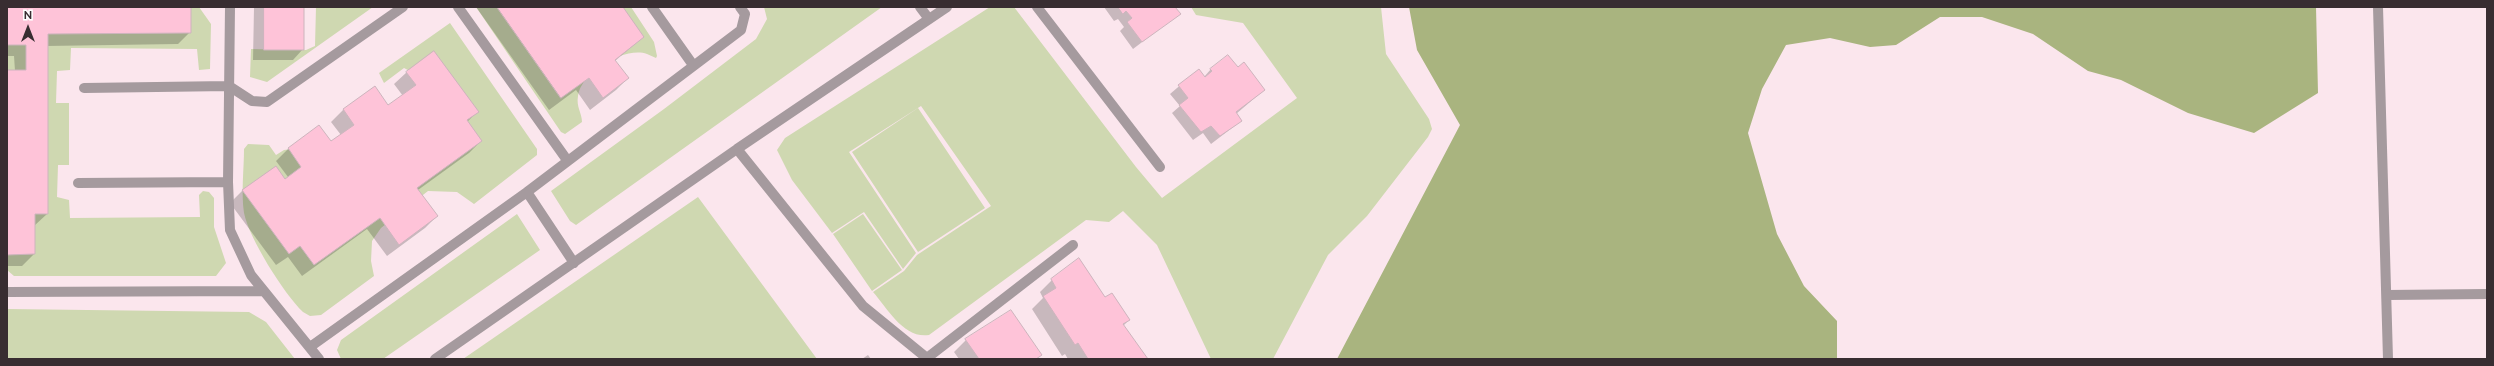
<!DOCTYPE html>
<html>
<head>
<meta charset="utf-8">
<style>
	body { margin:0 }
	#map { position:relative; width:2494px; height:366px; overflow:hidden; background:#fbe6ed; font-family:Raleway,sans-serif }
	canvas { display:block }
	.frame { position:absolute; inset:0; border:8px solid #382d31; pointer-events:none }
	.north { position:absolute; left:8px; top:8px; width:40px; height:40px; -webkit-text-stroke:3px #fff; paint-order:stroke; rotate:0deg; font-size:11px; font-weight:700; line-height:16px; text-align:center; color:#382d31 }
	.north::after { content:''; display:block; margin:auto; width:14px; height:18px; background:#382d31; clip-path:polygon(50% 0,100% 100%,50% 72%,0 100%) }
</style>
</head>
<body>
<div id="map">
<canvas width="2494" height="366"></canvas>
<div class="frame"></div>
<div class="north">N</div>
</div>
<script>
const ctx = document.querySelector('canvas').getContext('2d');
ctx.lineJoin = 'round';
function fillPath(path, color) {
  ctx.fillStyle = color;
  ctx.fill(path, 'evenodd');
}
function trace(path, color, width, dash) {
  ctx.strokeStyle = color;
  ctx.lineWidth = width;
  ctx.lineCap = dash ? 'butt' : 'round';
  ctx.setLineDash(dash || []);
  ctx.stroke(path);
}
fillPath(new Path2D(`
	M 7,7 L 199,7 L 211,24 L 210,69 L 199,70 L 197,49 L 71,48 L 70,70 L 57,71 L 56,103 L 69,103 L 69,165 L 58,165 L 57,197 L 69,200 L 70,218 L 200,217 L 199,195 L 203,191 L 209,192 L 214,198 L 214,227 L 226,263 L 216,276 L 14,276 L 7,270 Z
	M 316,7 L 373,7 L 267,82 L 250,77 L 251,49 L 306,50 L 315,46 Z
	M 476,7 L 631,7 L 654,42 L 657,56 L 656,58 C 653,57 650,55 647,54 C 625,46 581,72 578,96 C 576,107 582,113 582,122 L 565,134 L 561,132 Z
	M 764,7 L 882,7 L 576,225 L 570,221 L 551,191 L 664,109 L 756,39 L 767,19 Z
	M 990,7 L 1014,7 L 1136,167 L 1162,198 L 1297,98 L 1243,23 L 1196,15 L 1191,7 L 1381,7 L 1386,54 L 1429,119 L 1432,129 L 1428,137 L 1367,216 L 1328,255 L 1273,359 L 1211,359 L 1157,245 L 1123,211 L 1109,222 L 1086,220 L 929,335 C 904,339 888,309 873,292 L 904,271 L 917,255 L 991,206 L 921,106 L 849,152 L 916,253 L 903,269 L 864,212 L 832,233 L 792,180 L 777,150 L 785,138 Z
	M 450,23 L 537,149 L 537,155 L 474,204 L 457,192 L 428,191 L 381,228 L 372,241 L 371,261 L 374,276 L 321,315 L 310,316 L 303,312 C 284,294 249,238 244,213 C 241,193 244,169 244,149 L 248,144 L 269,145 L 276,155 L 284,150 L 324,145 L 419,90 L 416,74 L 404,68 L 384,83 L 379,73 Z
	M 918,108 L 985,208 L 918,252 L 852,152 Z
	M 698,197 L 817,359 L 463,359 Z
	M 517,214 L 540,250 L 383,359 L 341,359 L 337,350 L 341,340 Z
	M 863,214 L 902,270 L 872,291 L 833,234 Z
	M 7,309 L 249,312 L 266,322 L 295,359 L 7,359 Z`), '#cfd8b1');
fillPath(new Path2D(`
	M 1409,7 L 2316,7 L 2318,93 L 2254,133 L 2188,113 L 2121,80 L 2088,71 L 2033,34 L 1982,17 L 1940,17 L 1896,45 L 1870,47 L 1830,38 L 1786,45 L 1762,89 L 1748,133 L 1777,234 L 1804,286 L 1837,321 L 1837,359 L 1337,359 L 1460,125 L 1417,50 Z`), '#a9b47f');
fillPath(new Path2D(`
	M 7,7 L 190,7 L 190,32 L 178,44 L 47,46 L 47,214 L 34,226 L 34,254 L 22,266 L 7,266 L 7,71 L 15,71 L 14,56 L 7,56 Z
	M 254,7 L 303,7 L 303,49 L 293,60 L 253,60 Z
	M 476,7 L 621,7 L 643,37 L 615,61 L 628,78 L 616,90 L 590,110 L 576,90 L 549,110 Z
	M 1104,7 L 1174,7 L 1179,14 L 1133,49 L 1120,31 L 1124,27 L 1118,19 L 1114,21 Z
	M 1238,68 L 1264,90 L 1236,114 L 1241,121 L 1211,144 L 1203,133 L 1193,140 L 1172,113 L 1180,106 L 1170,94 L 1198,70 L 1204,77 L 1211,69 Z
	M 407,72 L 477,112 L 467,122 L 481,141 L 469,153 L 418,190 L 437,216 L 425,228 L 387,256 L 367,229 L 302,276 L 288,257 L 276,265 L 230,203 L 242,191 L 275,167 L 285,180 L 288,177 L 276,161 L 288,149 L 319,127 L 331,143 L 341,135 L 331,122 L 343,110 L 374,87 L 388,106 L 403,96 L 394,84 Z
	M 1052,280 L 1105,299 L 1129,320 L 1123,326 L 1147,359 L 1068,359 L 1065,354 L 1062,356 L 1032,309 L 1043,298 L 1040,292 Z
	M 966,340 L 1036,359 L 959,359 L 954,352 Z
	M 868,355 L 871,359 L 862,359 Z`), '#0003');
const building = new Path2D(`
	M 7,7 L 191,7 L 191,33 L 48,34 L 48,214 L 35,214 L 35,254 L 7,255 L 7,70 L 26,70 L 26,45 L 7,45 Z
	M 264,7 L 304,7 L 304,50 L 264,50 Z
	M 497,7 L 623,7 L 644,37 L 615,60 L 629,78 L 603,98 L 589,78 L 561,98 Z
	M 1118,7 L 1175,7 L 1181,14 L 1142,42 L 1127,22 L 1132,18 L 1126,11 L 1123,14 Z
	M 434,51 L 479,112 L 467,120 L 482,141 L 417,188 L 438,216 L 399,245 L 380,218 L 314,265 L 300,246 L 289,254 L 242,190 L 276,166 L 285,179 L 301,167 L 288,148 L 319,125 L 331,141 L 354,125 L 343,109 L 375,86 L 388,105 L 416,85 L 406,72 Z
	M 1228,55 L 1238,67 L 1244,62 L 1265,90 L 1236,112 L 1242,121 L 1220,136 L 1211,126 L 1201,132 L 1179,105 L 1188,98 L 1178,85 L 1199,69 L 1205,77 L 1212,71 L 1210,69 Z
	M 1079,258 L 1105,297 L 1112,293 L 1130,320 L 1123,324 L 1148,359 L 1088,359 L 1078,343 L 1075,345 L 1043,296 L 1056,288 L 1051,279 Z
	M 1011,310 L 1042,355 L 1036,359 L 979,359 L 965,339 Z`);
fillPath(building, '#fec3d8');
trace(building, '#cdb4bd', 1);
trace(new Path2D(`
	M 230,7 L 228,182 L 230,230 L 251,275 L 319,359
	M 458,7 L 567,160
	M 652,7 L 693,65
	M 920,7 L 929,19
	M 1037,7 L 1160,167
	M 2378,7 L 2388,359
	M 84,88 L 229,86 L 252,101 L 267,102 L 403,7
	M 737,149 L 947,7
	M 78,183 L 228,182
	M 527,192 L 741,30 L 745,14 L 740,7
	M 7,292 L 263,291
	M 2387,295 L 2487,294
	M 310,347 L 527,192 L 574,263
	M 927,358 L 1073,245
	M 435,359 L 737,149 L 863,306 L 928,359`), '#a59a9e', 10);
</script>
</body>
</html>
